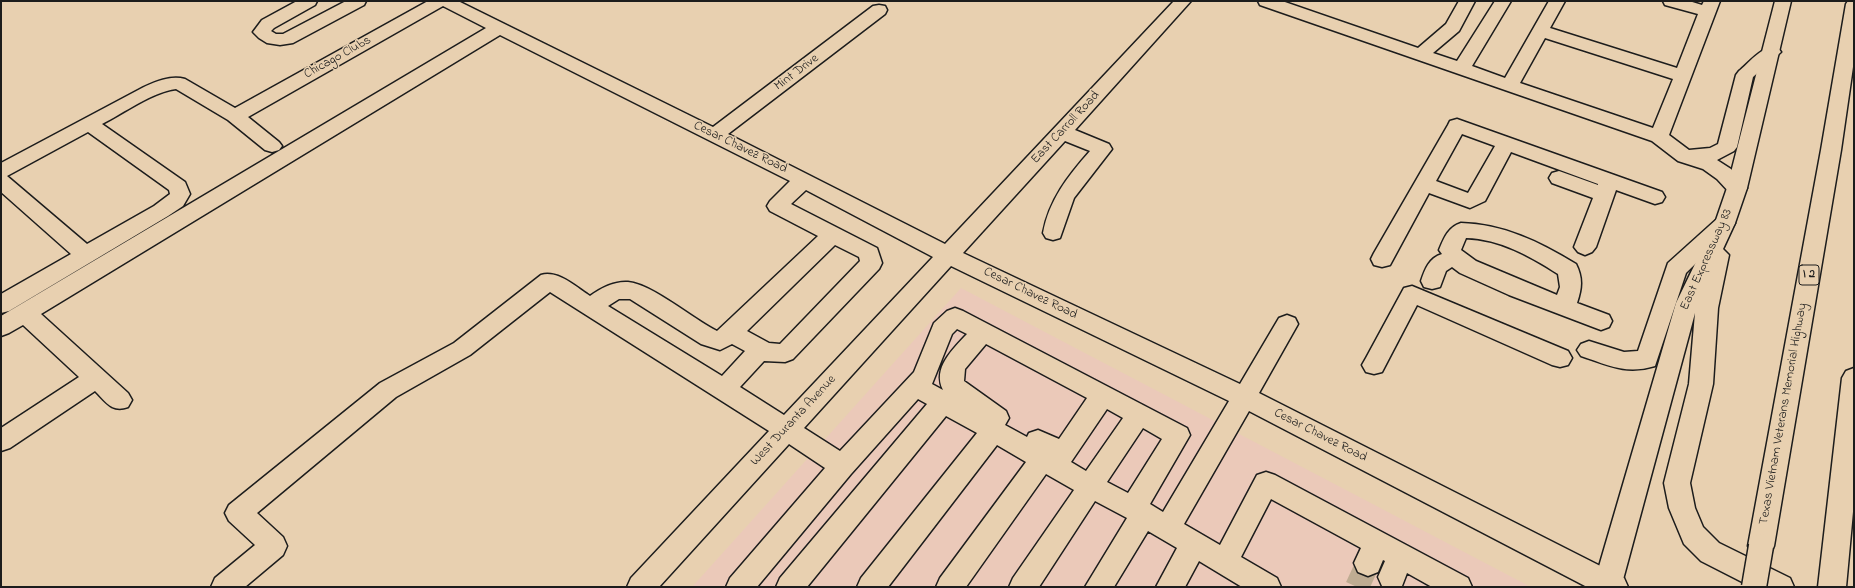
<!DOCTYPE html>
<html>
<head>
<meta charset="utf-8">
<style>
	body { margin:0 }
	#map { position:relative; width:1855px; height:588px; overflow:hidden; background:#e8d0b0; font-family:"Indie Flower",sans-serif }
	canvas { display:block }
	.frame { position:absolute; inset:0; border:2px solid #1c1c1c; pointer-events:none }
</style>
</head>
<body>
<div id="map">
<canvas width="1855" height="588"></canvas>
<div class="frame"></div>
</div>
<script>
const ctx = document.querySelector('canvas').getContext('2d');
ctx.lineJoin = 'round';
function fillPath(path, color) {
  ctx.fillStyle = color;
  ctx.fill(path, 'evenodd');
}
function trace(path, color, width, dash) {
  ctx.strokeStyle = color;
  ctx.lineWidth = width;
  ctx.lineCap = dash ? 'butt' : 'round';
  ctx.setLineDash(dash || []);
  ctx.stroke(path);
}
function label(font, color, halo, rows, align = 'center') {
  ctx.font = font + ' "Indie Flower",sans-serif';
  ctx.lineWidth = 3;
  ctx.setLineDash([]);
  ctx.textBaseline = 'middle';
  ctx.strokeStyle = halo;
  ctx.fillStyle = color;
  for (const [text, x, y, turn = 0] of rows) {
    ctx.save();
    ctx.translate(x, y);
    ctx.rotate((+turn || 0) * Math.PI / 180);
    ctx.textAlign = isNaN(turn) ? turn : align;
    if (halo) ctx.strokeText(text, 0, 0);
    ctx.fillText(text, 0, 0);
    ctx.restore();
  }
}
fillPath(new Path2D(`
	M 961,288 L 1527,585 L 1528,587 L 692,587 Z`), '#ebc9b9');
trace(new Path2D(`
	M 1357,587 L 1368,563`), '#bfac92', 24, [24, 12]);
const minor = new Path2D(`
	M 297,1 L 317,1 L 315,5 L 274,28 L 271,31 L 276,34 L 283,34 L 346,1 L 366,1 L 364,5 L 293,43 L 280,45 L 267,43 L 259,38 L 253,32 L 262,20 Z
	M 428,1 L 458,1 L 713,127 L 873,6 L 879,5 L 885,6 L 887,10 L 885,14 L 728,134 L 945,244 L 1174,1 L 1191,1 L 1075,130 L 1109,144 L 1112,149 L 1074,198 L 1060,238 L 1053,240 L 1046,238 L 1043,233 C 1049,200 1068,176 1090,151 L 1065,141 L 963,253 L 1240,384 L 1279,318 L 1287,315 L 1295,318 L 1298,324 L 1259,393 L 1624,578 L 1628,587 L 1587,587 L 1249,411 L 1184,524 L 1220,545 L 1257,475 L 1266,472 L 1275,475 L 1468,578 L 1472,587 L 1432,587 L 1407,573 L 1402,586 L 1382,586 L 1378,577 L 1385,561 L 1383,560 L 1378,572 L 1368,576 L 1358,572 L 1354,563 L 1361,548 L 1271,499 L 1241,557 L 1277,578 L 1281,587 L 1242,587 L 1199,561 L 1185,587 L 1156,587 L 1177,548 L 1148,531 L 1114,587 L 1085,587 L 1127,518 L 1095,501 L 1039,587 L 1009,587 L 1013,578 L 1074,490 L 1046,474 L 966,587 L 936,587 L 940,578 L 1026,462 L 997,445 L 888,587 L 857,587 L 861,578 L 977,433 L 946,416 L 807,587 L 776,587 L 780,578 L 927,404 L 918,399 L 851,474 L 757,587 L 726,587 L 730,578 L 825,468 L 789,444 L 659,587 L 627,587 L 631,578 L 769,431 L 550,292 L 470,355 L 396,397 L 257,513 L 283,537 L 287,546 L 283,555 L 245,587 L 211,587 L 215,578 L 255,545 L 229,521 L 225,513 L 229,505 L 380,383 L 454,343 L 541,275 C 558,270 576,287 590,296 C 601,288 614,281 628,282 C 652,284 693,319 717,331 L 818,236 L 770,211 L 767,206 L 770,201 L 790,181 L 500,35 L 41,314 L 128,393 L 132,400 L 128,407 C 112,413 106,402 95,391 L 10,448 L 1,451 L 1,428 L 79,377 L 23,325 L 9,333 L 1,336 L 1,316 L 486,28 L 443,6 L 248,117 L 279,142 L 282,146 L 279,150 L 272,152 L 265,150 L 228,120 L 176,89 C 152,92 124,113 102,124 L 185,182 L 190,194 L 183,206 L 168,216 L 9,311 L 1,313 L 1,294 L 71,254 L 1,192 L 1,163 L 142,88 C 155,82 170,75 185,79 L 235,108 ZM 88,132 L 169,190 L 170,194 L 154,206 L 87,244 L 7,176 ZM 806,190 L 933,257 L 784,415 L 740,387 L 764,361 L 785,362 L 793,359 L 879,269 L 882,263 L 877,248 L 791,204 ZM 835,245 L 859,257 L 860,261 L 780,344 L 769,343 L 747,331 ZM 951,266 L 1229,401 L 1163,512 L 1150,504 L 1190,435 L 1187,428 L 963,311 L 955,308 L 947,311 L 934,323 L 914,372 L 840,451 L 804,428 ZM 619,299 L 630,299 L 701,344 L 720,350 L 732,344 L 745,351 L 722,376 L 608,306 ZM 957,329 L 967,334 C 953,349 932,368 943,390 L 932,384 L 952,334 ZM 986,344 L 1087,398 L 1059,439 L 1038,430 L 1029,433 L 1027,437 L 1005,425 L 1009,418 L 1006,411 L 964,381 L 965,369 ZM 1107,409 L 1123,418 L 1086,471 L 1071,462 ZM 1143,428 L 1162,439 L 1128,493 L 1107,482 Z
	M 1258,1 L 1282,1 L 1418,48 L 1446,24 L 1459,1 L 1475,1 L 1459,31 L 1433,53 L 1457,61 L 1495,1 L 1511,1 L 1472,66 L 1505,78 L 1549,1 L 1565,1 L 1550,28 L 1677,68 L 1698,14 L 1665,5 L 1663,1 L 1689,1 L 1702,5 L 1704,1 L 1720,1 L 1669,135 L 1689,150 L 1710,148 L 1718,144 L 1736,75 L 1739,71 C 1750,62 1763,44 1778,48 L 1781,52 L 1753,77 L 1737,147 L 1734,151 L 1717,160 L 1731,169 L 1747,188 L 1744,193 L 1737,195 L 1730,193 L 1717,179 L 1703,169 L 1678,161 L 1652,141 L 1260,5 ZM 1545,38 L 1673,79 L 1653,128 L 1520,83 Z
	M 1457,119 L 1662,192 L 1665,197 L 1662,202 L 1655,204 L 1616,190 L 1596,247 L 1592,252 L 1585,255 L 1578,252 L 1574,247 L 1593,198 L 1552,183 L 1549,178 L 1552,173 L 1559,171 L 1598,185 L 1598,184 L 1511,152 L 1485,201 L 1470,208 L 1429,193 L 1390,265 L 1382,267 L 1374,265 L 1371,259 L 1374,253 L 1448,125 L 1450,121 ZM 1462,134 L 1495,146 L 1468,193 L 1436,181 Z
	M 1725,216 L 1732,218 L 1735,223 L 1732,228 L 1686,273 L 1655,366 C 1626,375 1608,365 1581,356 L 1577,350 L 1581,344 L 1589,341 L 1624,352 L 1638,351 L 1668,263 L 1718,218 Z
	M 1461,223 C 1503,224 1540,242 1576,264 C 1583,278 1582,288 1577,303 L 1609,315 L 1612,321 L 1609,327 L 1601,330 L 1593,327 L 1509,295 L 1460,273 L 1452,267 L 1446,271 L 1440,287 L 1432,289 L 1424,287 L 1421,281 C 1425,269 1429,258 1442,254 L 1439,250 C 1444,238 1448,227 1461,223 ZM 1466,238 C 1500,239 1530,256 1558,274 L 1560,287 L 1557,295 L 1476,261 L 1461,250 Z
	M 1412,286 L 1568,351 L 1572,358 L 1568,365 L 1560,367 L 1552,365 L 1417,305 L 1382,372 L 1374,374 L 1366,372 L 1362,365 L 1366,358 L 1404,288 Z`);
const major = new Path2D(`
	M 1775,1 L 1791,1 L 1747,188 L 1735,223 L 1723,249 L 1729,255 L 1718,308 L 1713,384 L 1690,483 L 1695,508 L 1703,527 L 1719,543 L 1790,578 L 1794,587 L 1752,587 L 1701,561 L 1684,544 L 1669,508 L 1664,483 L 1689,384 L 1695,313 L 1621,587 L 1593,587 L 1676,303 L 1715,223 L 1727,188 Z`);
const highway = new Path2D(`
	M 1848,1 L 1854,1 L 1854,60 L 1841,150 L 1774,546 L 1770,555 L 1761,558 L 1752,555 L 1748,546 L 1821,150 L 1846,4 Z
	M 1854,368 L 1854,501 L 1846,587 L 1818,587 L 1842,378 L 1846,371 Z`);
trace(minor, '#1c1c1c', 3);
trace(major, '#1c1c1c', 3);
trace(highway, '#1c1c1c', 3);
fillPath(minor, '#e8d0b0');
fillPath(major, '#e8d0b0');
fillPath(highway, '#e8d0b0');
const highwayBridge = new Path2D(`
	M 1754,587 L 1761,546`);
trace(highwayBridge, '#1c1c1c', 27, []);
trace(highwayBridge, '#e8d0b0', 24);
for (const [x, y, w] of [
	[1809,275,20]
]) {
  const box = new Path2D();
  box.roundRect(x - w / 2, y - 10, w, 20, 3);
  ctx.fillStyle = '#e8d0b0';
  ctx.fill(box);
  trace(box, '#1c1c1c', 1);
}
label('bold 12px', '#1c1c1c', null, [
	["I 2",1809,275]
]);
label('13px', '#1c1c1c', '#e8d0b0', [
	["Chicago Clubs",338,58,-29],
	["Mint Drive",797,73,-37],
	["East Carroll Road",1066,128,-47],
	["Cesar Chavez Road",740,148,26],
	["East Expressway 83",1707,260,-66],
	["Cesar Chavez Road",1030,294,26],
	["Texas Vietnam Veterans Memorial Highway",1784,414,-80],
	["West Duranta Avenue",794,421,-47],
	["Cesar Chavez Road",1320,436,27]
]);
</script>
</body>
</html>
